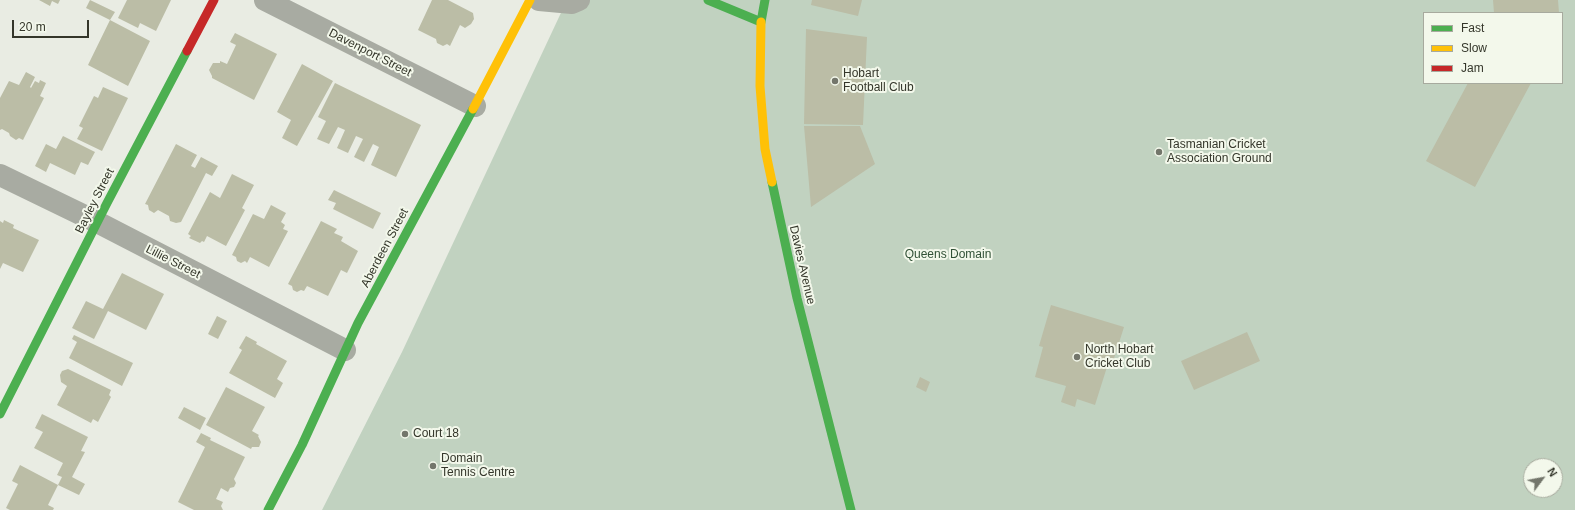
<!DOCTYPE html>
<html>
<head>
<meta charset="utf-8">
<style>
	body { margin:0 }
	#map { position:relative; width:1575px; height:510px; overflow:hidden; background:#e9ece3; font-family:Arial,sans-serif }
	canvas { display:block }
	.legend { position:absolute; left:1423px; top:12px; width:140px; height:72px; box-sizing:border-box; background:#f3f8eb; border:1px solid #a7aa9e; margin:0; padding:5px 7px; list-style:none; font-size:12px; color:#34362a }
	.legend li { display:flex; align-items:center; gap:8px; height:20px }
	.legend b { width:20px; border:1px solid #a7aa9e }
	.north { position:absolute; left:1523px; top:458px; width:40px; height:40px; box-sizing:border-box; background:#f3f8eb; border:1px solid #a7aa9e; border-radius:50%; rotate:58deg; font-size:11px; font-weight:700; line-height:16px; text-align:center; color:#34362a }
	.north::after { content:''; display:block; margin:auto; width:14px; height:18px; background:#73766b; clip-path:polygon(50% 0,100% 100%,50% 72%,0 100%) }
	.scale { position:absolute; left:12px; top:20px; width:77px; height:18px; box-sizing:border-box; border:2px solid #34362a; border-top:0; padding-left:5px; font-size:12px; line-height:14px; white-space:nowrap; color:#34362a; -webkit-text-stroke:3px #f3f8eb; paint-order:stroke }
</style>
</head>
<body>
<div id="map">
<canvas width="1575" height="510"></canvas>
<ul class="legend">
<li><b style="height:5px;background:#4caf50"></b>Fast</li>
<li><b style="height:5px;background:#ffc107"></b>Slow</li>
<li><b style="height:5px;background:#c62828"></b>Jam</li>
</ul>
<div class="north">N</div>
<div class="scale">20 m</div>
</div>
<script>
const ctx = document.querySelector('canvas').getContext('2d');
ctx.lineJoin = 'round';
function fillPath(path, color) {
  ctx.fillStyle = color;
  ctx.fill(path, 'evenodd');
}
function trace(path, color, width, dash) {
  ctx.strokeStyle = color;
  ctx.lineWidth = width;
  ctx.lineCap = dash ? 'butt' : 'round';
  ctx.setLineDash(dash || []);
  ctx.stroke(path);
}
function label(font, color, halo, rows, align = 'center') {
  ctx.font = font + ' Arial,sans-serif';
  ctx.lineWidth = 4;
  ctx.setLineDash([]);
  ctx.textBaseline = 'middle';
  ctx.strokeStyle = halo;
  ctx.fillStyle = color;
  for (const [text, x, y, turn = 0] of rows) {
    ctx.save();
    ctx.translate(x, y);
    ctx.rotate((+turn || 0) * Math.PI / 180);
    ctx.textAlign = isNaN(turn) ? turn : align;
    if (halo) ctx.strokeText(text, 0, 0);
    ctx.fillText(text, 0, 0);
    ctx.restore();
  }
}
fillPath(new Path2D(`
	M 567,0 L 1575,0 L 1575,510 L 322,510 L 402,352 ZM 1424,13 L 1562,13 L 1562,83 L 1424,83 ZM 1531,466 L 1555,466 L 1555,490 L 1531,490 Z`), '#c1d2c0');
fillPath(new Path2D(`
	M 39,0 L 60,0 L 58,4 L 52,1 L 50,6 Z
	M 90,0 L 115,12 L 110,20 L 150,41 L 128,86 L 88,65 L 110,20 L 86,8 Z
	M 127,0 L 171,0 L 156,31 L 140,23 L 138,28 L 118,18 Z
	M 432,0 L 448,0 L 473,13 L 474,19 L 471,24 L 465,28 L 460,25 L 450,46 L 447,44 L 443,46 L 437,43 L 436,39 L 418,30 Z
	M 812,0 L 862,0 L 858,16 L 811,5 Z
	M 1493,0 L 1558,0 L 1559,13 L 1494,13 Z
	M 806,29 L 867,37 L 863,125 L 804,124 Z
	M 235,33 L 277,54 L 254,100 L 212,78 L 212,76 L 209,70 L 213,63 L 220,63 L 220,61 L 227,64 L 236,45 L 230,42 Z
	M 302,64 L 333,81 L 297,146 L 282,138 L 291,120 L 277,112 Z
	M 26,72 L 35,77 L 30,87 L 31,88 L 35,81 L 39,83 L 40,80 L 46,83 L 40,96 L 44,98 L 23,140 L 19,138 L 16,140 L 10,136 L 9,133 L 2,129 L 0,130 L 0,98 L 9,81 L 19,85 Z
	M 335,83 L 421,125 L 396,177 L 371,165 L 379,147 L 373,144 L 364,162 L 354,157 L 363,139 L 356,136 L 348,153 L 337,148 L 345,130 L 338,127 L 329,144 L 317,139 L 326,121 L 318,117 Z
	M 1468,83 L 1531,83 L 1475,187 L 1426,161 Z
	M 103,87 L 128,98 L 102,151 L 77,139 L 83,128 L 79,126 L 94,96 L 98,98 Z
	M 804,126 L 860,126 L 875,164 L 811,207 Z
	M 63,136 L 95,152 L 88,165 L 81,162 L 75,175 L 50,163 L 46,172 L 35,166 L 46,144 L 56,149 Z
	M 176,144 L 197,155 L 191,166 L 195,168 L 201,157 L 218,166 L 212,176 L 206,173 L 181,222 L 176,223 L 170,221 L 169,216 L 158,210 L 154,213 L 149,210 L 148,205 L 145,204 Z
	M 232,174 L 254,185 L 242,208 L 245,210 L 226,246 L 207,236 L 204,242 L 202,241 L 200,243 L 189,238 L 191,236 L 188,234 L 210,192 L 220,198 Z
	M 334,190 L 381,213 L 373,229 L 333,209 L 336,203 L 328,200 Z
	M 271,205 L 286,213 L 281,222 L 285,225 L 283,229 L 288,231 L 269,267 L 250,257 L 247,263 L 245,261 L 241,263 L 237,261 L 236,257 L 232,255 L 253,214 L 264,219 Z
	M 4,220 L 14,225 L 13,228 L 39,240 L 23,272 L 3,263 L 0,269 L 0,221 L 3,223 Z
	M 321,221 L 337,229 L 334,233 L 343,237 L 341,241 L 358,251 L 347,273 L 341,270 L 328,296 L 307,286 L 304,291 L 301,290 L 297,292 L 293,290 L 292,286 L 288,284 Z
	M 122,273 L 164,294 L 146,330 L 108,311 L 94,339 L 72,328 L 86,301 L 103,309 Z
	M 1051,305 L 1124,327 L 1111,368 L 1107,367 L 1095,405 L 1077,399 L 1075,407 L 1061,402 L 1066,386 L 1035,377 L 1043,347 L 1039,346 Z
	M 217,316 L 227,321 L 218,339 L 208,334 Z
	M 1247,332 L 1260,361 L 1194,390 L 1181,361 Z
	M 74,335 L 133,363 L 122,386 L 69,358 L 77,342 L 72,339 Z
	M 246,336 L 257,342 L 256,344 L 287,361 L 277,379 L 283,383 L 275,398 L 229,373 L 242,350 L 239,348 Z
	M 68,369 L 111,390 L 109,395 L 111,397 L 98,422 L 93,419 L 91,423 L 57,405 L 67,386 L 61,382 L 60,375 L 62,371 Z
	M 920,377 L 930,382 L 926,392 L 916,387 Z
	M 226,387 L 265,407 L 252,431 L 259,435 L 258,436 L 261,442 L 259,447 L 252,447 L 251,449 L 206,425 Z
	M 184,407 L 206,418 L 200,430 L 178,418 Z
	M 42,414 L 88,437 L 81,451 L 85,452 L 72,477 L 85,484 L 79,495 L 58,485 L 62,477 L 57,475 L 63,463 L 34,448 L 43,432 L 35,428 Z
	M 201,433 L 211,438 L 210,440 L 245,457 L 234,479 L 236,483 L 234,487 L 230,488 L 228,492 L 221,488 L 216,499 L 223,502 L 221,506 L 223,510 L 194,510 L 178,502 L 205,447 L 196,442 Z
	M 20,465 L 58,485 L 48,505 L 54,508 L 53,510 L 10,510 L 6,508 L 18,484 L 12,481 Z`), '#bbbda6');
trace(new Path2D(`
	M 265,0 L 475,106
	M 539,0 L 572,3 L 579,0
	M 0,175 L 97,222 L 345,350`), '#a8aba2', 22);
trace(new Path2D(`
	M 708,0 L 761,22 L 765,0
	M 772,182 L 797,298 L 851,510
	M 0,414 L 107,203 L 187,51
	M 268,510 L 302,445 L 358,323 L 473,109`), '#4caf50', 9);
trace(new Path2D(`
	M 761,22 L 760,86 L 765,149 L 772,182
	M 473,109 L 530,0`), '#ffc107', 9);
trace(new Path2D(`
	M 187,51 L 214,0`), '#c62828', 9);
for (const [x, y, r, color] of [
	[835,81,4,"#73766b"],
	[1159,152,4,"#73766b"],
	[1077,357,4,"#73766b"],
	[405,434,4,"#73766b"],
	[433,466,4,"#73766b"]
]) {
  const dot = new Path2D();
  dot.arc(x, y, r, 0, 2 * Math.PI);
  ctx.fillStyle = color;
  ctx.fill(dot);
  trace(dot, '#f3f8eb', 1.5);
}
label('12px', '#34362a', '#f3f8eb', [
	["Davenport Street",370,53,27],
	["Bayley Street",95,201,-63],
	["Aberdeen Street",385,248,-62],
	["Lillie Street",173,262,27],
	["Davies Avenue",802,265,77]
]);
label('12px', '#34362a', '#f3f8eb', [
	["Hobart",843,74],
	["Football Club",843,88],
	["Tasmanian Cricket",1167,145],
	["Association Ground",1167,159],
	["North Hobart",1085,350],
	["Cricket Club",1085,364],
	["Court 18",413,434],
	["Domain",441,459],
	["Tennis Centre",441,473]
], 'left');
label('12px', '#315136', '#f3f8eb', [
	["Queens Domain",948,255]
]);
</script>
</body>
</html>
